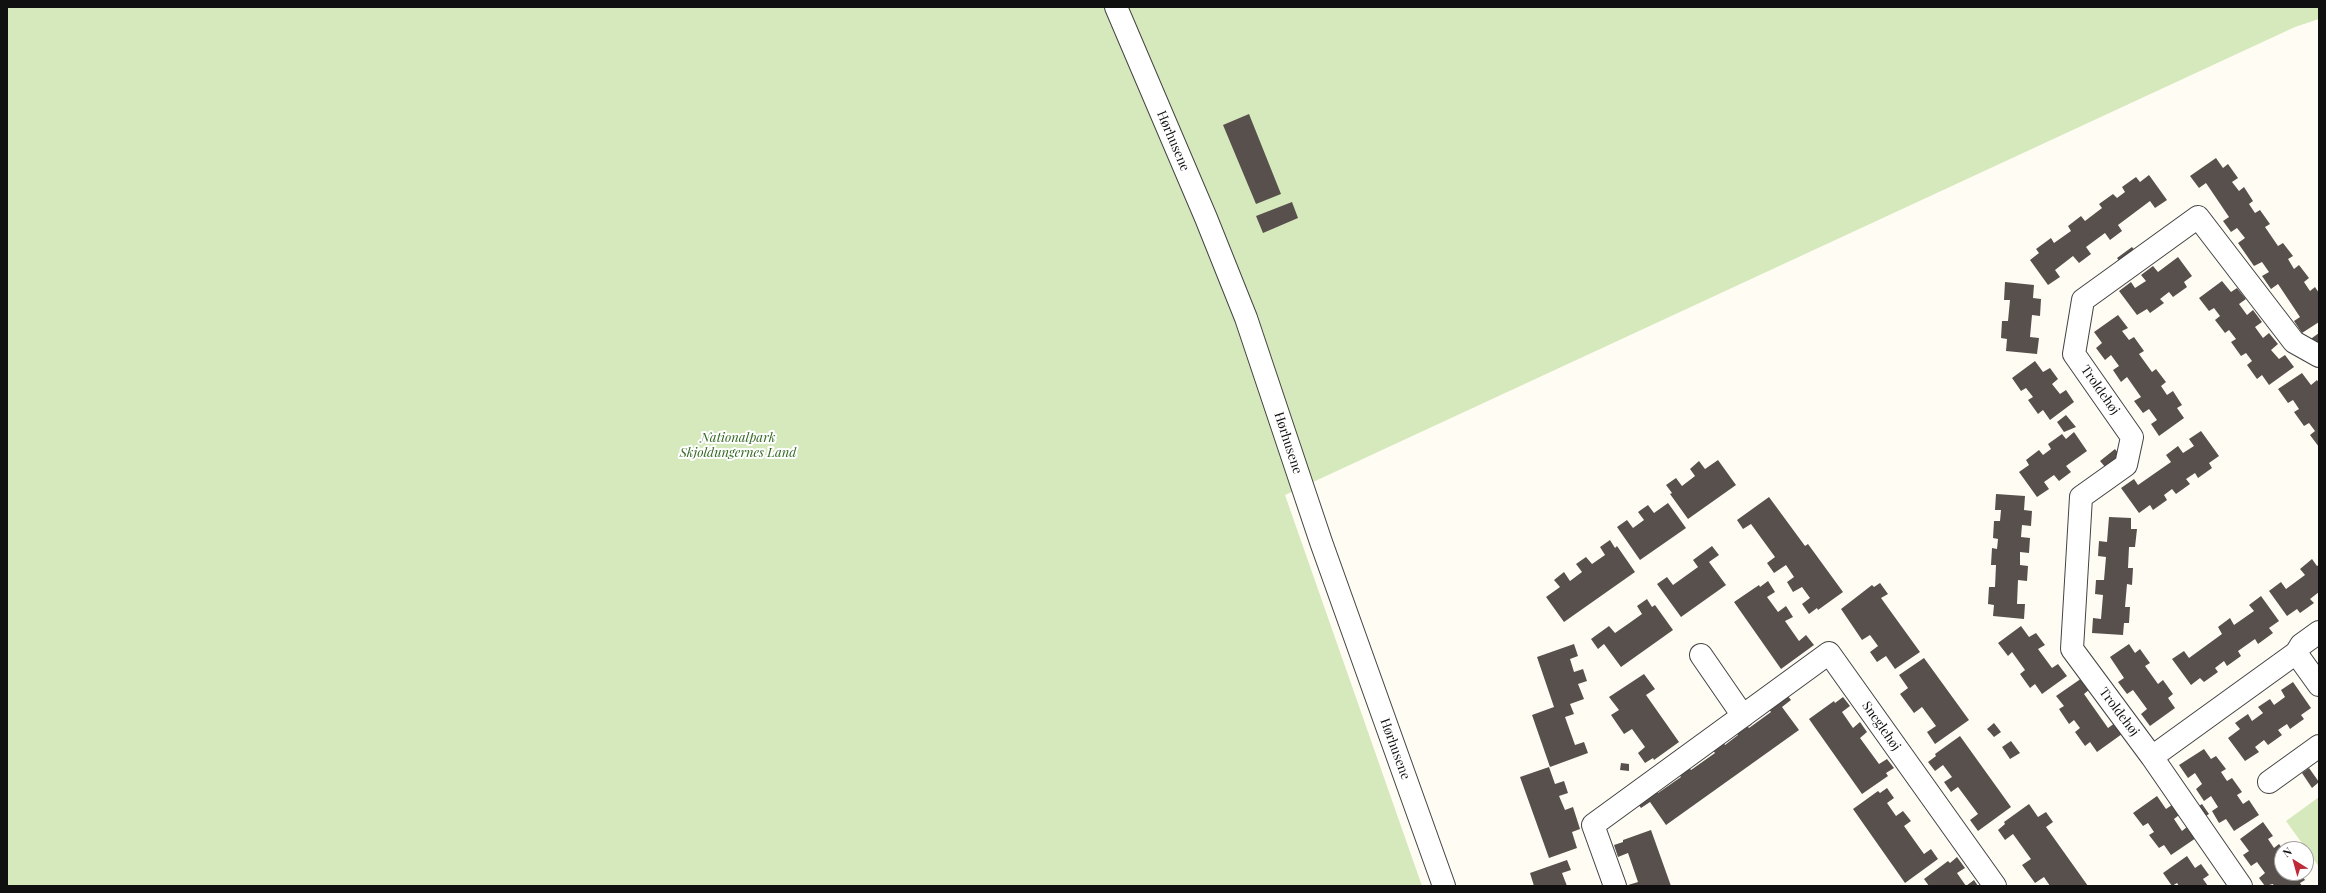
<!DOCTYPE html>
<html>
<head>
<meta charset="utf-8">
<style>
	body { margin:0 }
	#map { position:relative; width:2326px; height:893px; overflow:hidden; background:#fffcf3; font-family:"Playfair Display",serif }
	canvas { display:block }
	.frame { position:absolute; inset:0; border:8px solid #101010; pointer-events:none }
	.north { position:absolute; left:2274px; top:841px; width:40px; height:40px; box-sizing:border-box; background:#fff; border:1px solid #9f9f9f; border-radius:50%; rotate:323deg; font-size:11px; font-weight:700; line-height:16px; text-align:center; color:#101010 }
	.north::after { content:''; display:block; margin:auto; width:14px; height:18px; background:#be2a38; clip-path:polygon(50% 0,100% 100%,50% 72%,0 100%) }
</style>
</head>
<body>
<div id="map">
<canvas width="2326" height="893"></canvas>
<div class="frame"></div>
<div class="north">N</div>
</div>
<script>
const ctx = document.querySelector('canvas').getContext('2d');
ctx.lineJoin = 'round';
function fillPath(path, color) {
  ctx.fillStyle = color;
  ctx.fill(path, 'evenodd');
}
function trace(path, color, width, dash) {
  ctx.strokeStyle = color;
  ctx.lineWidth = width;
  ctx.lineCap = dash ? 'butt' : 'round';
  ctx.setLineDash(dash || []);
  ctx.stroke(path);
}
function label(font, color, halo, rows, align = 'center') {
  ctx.font = font + ' "Playfair Display",serif';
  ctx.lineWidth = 4;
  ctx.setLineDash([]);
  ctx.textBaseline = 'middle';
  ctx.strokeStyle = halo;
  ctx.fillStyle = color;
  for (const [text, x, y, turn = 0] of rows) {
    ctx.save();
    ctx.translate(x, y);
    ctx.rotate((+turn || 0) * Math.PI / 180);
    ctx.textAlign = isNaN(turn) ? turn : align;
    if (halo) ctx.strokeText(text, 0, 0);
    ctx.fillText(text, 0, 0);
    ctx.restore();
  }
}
fillPath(new Path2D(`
	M 7,7 L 2319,7 L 2319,19 L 2295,27 L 1285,495 L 1422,886 L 7,886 Z
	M 2319,797 L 2319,867 L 2286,821 Z`), '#d6e9bc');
fillPath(new Path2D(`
	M 1249,114 L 1281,194 L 1256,204 L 1223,125 Z
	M 2216,158 L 2223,168 L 2228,164 L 2238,178 L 2232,182 L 2239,191 L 2244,187 L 2253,201 L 2249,204 L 2255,213 L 2260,210 L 2270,224 L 2265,227 L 2278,246 L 2283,243 L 2293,256 L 2288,259 L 2294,269 L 2299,265 L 2309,278 L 2304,282 L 2310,291 L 2315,287 L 2319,293 L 2319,322 L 2302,333 L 2294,321 L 2300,317 L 2278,284 L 2271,289 L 2262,276 L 2269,272 L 2262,262 L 2254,266 L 2238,243 L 2245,238 L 2237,228 L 2231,232 L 2223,221 L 2229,217 L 2206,183 L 2199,188 L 2190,176 Z
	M 2149,175 L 2167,200 L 2155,208 L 2150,201 L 2118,225 L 2122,231 L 2110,240 L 2105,233 L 2086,247 L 2091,254 L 2079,263 L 2073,256 L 2055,270 L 2060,277 L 2048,285 L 2030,260 L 2039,253 L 2036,249 L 2051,238 L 2054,243 L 2071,231 L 2068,226 L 2081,216 L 2085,221 L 2102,208 L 2099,204 L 2113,194 L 2117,198 L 2125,192 L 2122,187 L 2136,177 L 2140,182 Z
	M 1292,202 L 1298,218 L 1263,233 L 1256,216 Z
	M 2132,247 L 2138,254 L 2122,265 L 2117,258 Z
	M 2178,257 L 2192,276 L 2184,282 L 2187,287 L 2173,297 L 2169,292 L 2160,299 L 2164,303 L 2150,313 L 2147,309 L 2137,315 L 2119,291 L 2131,282 L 2135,288 L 2146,281 L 2141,275 L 2153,266 L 2158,272 Z
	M 2222,281 L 2231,292 L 2237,288 L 2246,299 L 2239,304 L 2247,315 L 2253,310 L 2262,322 L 2255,327 L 2263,338 L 2269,333 L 2278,344 L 2271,350 L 2279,359 L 2285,355 L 2294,367 L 2269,385 L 2262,375 L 2257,379 L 2247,365 L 2252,361 L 2246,353 L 2241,356 L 2231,342 L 2236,339 L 2229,330 L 2225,333 L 2215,320 L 2220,316 L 2214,308 L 2209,311 L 2199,298 Z
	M 2005,282 L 2034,285 L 2033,298 L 2041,299 L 2040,316 L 2032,315 L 2030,337 L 2039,338 L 2037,354 L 2006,351 L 2007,339 L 2001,338 L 2002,321 L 2008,321 L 2010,300 L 2004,300 Z
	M 2118,315 L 2128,328 L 2122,331 L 2129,340 L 2134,337 L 2144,351 L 2139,354 L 2152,372 L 2156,369 L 2166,382 L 2161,386 L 2167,395 L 2173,391 L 2182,405 L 2177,408 L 2184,418 L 2159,436 L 2151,424 L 2157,420 L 2149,409 L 2143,413 L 2134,401 L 2141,397 L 2127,377 L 2121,382 L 2113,370 L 2119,366 L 2111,355 L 2105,360 L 2096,348 L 2102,343 L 2094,332 Z
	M 2319,333 L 2319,344 L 2305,343 Z
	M 2035,361 L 2043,372 L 2050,368 L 2058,379 L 2052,384 L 2060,394 L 2066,390 L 2074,402 L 2050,420 L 2043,410 L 2038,414 L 2028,400 L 2033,397 L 2026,388 L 2021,391 L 2012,378 Z
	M 2302,373 L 2311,385 L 2317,380 L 2319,383 L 2319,447 L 2310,435 L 2315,431 L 2309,423 L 2304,426 L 2294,412 L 2299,409 L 2293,400 L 2288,403 L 2278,389 Z
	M 2066,415 L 2076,427 L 2064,432 L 2057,422 Z
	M 2201,431 L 2219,456 L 2209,463 L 2212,468 L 2198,478 L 2195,473 L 2186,479 L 2190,484 L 2176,494 L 2172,489 L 2164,495 L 2167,500 L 2153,510 L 2150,505 L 2139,513 L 2121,488 L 2134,479 L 2138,485 L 2171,462 L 2166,455 L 2178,446 L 2183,453 L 2194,446 L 2189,439 Z
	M 2074,432 L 2087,451 L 2066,466 L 2071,472 L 2059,481 L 2054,475 L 2044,482 L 2049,489 L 2037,497 L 2019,472 L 2029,465 L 2026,460 L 2039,450 L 2043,455 L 2051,449 L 2048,444 L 2062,434 L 2066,439 Z
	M 2115,449 L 2121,457 L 2106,468 L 2100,461 Z
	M 1718,460 L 1736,485 L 1688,519 L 1670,494 L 1672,493 L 1666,485 L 1676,478 L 1682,486 L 1695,476 L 1690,469 L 1699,461 L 1705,469 Z
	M 1996,494 L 2025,496 L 2024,510 L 2032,511 L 2031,526 L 2022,525 L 2021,537 L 2030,538 L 2029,553 L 2020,552 L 2020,565 L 2028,566 L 2027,581 L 2018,580 L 2017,604 L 2025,604 L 2024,619 L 1993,616 L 1994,605 L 1988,604 L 1989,587 L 1995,587 L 1996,565 L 1991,565 L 1992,548 L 1997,549 L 1998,539 L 1993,538 L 1994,521 L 2000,521 L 2001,510 L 1995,510 Z
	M 1769,497 L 1805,546 L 1808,544 L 1843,592 L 1818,610 L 1817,608 L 1809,614 L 1802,604 L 1810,598 L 1802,587 L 1793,592 L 1787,582 L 1794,577 L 1786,565 L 1774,573 L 1767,563 L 1775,557 L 1751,524 L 1743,529 L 1737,520 Z
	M 1668,503 L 1686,528 L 1640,560 L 1617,527 L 1627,520 L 1633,528 L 1644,520 L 1638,512 L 1648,505 L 1654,513 Z
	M 2109,517 L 2131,518 L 2131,529 L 2137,529 L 2135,547 L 2129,547 L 2128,568 L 2133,568 L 2132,585 L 2127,584 L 2125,607 L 2130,607 L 2129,623 L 2124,623 L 2123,635 L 2092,633 L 2093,618 L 2101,619 L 2103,595 L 2095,594 L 2096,580 L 2104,580 L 2106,557 L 2098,556 L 2099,541 L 2107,542 Z
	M 1610,540 L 1615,548 L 1617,546 L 1635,572 L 1564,622 L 1546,597 L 1560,587 L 1554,580 L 1564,572 L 1570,581 L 1582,572 L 1576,564 L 1586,557 L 1592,564 L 1605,555 L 1600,547 Z
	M 1712,546 L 1719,555 L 1709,562 L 1726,585 L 1681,617 L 1657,584 L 1667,577 L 1673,585 L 1698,567 L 1693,560 Z
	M 2312,559 L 2317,566 L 2319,565 L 2319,592 L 2310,599 L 2314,603 L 2300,613 L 2297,609 L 2287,616 L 2269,591 L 2281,582 L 2286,589 L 2305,575 L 2300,569 Z
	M 1768,581 L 1775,592 L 1767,597 L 1778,612 L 1786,606 L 1793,617 L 1785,621 L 1799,641 L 1806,635 L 1814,645 L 1781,669 L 1734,602 L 1759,585 L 1760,587 Z
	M 1880,583 L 1888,594 L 1881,598 L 1920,652 L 1895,669 L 1886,656 L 1877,662 L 1870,652 L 1878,646 L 1870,635 L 1862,640 L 1841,609 L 1872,585 L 1874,587 Z
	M 2261,596 L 2279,621 L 2269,628 L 2273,633 L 2258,644 L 2255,639 L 2238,651 L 2241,656 L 2227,666 L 2224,661 L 2215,668 L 2218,672 L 2204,682 L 2200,678 L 2191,685 L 2172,659 L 2184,651 L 2189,658 L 2222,634 L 2218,627 L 2230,618 L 2234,625 L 2254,611 L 2249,605 Z
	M 1647,599 L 1652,607 L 1655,605 L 1673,630 L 1621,667 L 1604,644 L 1598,649 L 1591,639 L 1609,626 L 1615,633 L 1628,624 L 1642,614 L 1637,606 Z
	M 2021,626 L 2029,637 L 2036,633 L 2045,645 L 2038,649 L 2052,668 L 2058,664 L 2067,676 L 2042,694 L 2035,684 L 2030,688 L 2020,674 L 2025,670 L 2012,652 L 2008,656 L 1998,643 Z
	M 1574,644 L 1578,656 L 1570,659 L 1574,672 L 1583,669 L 1587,681 L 1578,684 L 1584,699 L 1570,704 L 1574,714 L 1565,717 L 1575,745 L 1584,742 L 1588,753 L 1550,767 L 1532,715 L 1554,707 L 1537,657 Z
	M 2129,644 L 2135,653 L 2140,649 L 2150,663 L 2145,666 L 2158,684 L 2163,680 L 2173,694 L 2168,698 L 2175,708 L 2150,726 L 2141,714 L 2147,709 L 2133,690 L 2127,694 L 2118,682 L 2124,678 L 2110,657 Z
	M 1924,658 L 1969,720 L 1935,744 L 1927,732 L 1936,726 L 1922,707 L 1914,713 L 1900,694 L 1908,688 L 1899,675 Z
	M 1644,674 L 1655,689 L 1646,695 L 1679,742 L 1654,760 L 1653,758 L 1645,763 L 1638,753 L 1645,747 L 1632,729 L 1624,734 L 1611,715 L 1619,710 L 1609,697 Z
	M 2082,678 L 2090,689 L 2084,694 L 2108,728 L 2115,723 L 2122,734 L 2097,752 L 2090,742 L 2085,746 L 2075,732 L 2080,728 L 2074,720 L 2069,724 L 2059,709 L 2064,706 L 2056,696 Z
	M 2293,682 L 2311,708 L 2301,715 L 2304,719 L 2290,729 L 2287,724 L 2278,730 L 2282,735 L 2268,745 L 2264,740 L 2255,747 L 2259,752 L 2245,761 L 2228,738 L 2240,729 L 2235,723 L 2248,714 L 2252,721 L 2263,713 L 2258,707 L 2270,699 L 2274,705 L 2285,697 L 2281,690 Z
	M 1784,691 L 1791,700 L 1782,707 L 1799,730 L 1666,825 L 1650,802 L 1641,808 L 1634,799 L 1652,785 L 1658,793 L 1681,777 L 1675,769 L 1685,762 L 1691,770 L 1715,753 L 1709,745 L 1720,737 L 1725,745 L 1738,735 L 1733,728 L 1743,721 L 1749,728 L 1771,712 L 1766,705 Z
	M 1843,697 L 1850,706 L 1842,712 L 1853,728 L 1860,722 L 1867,732 L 1860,738 L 1879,764 L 1887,759 L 1894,768 L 1886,773 L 1888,776 L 1862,794 L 1809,719 L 1834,701 L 1835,703 Z
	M 1994,723 L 2001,732 L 1994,737 L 1987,729 Z
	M 1960,736 L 2011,807 L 1978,831 L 1970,820 L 1978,814 L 1958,787 L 1951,792 L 1944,782 L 1952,777 L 1943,765 L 1935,771 L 1928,762 L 1936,756 L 1935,754 Z
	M 2011,741 L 2020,753 L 2010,759 L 2002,747 Z
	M 2204,749 L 2211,759 L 2216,756 L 2226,769 L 2221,772 L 2227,781 L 2232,778 L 2242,792 L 2237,795 L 2243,804 L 2249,800 L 2259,815 L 2234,831 L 2226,819 L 2219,823 L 2212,811 L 2218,807 L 2211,796 L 2204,801 L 2196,789 L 2202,784 L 2195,773 L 2188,778 L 2179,765 Z
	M 1621,763 L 1629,764 L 1629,771 L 1620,770 Z
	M 1549,767 L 1555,784 L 1564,781 L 1568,793 L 1559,796 L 1565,810 L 1573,807 L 1580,829 L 1572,832 L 1577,848 L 1549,858 L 1520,777 Z
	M 2309,768 L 2319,782 L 2312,788 L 2302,773 Z
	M 1887,788 L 1894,798 L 1887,803 L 1896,816 L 1903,811 L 1911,821 L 1904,826 L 1924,854 L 1931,849 L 1938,859 L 1905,883 L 1853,809 L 1878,791 L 1880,793 Z
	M 2157,796 L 2166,809 L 2172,805 L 2179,815 L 2174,819 L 2182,831 L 2188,826 L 2196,838 L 2171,855 L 2164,845 L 2159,848 L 2149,835 L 2154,832 L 2148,823 L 2143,826 L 2133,813 Z
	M 2029,804 L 2038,817 L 2046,812 L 2053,822 L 2046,827 L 2088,886 L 2050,886 L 2044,877 L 2035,883 L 2022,865 L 2031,859 L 2013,834 L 2005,840 L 1998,830 L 2005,824 L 2004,822 Z
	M 2202,804 L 2209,814 L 2203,818 L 2196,808 Z
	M 2263,822 L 2273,836 L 2268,839 L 2274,848 L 2279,844 L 2283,849 L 2282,873 L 2300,873 L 2305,880 L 2300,883 L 2302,886 L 2274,886 L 2273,884 L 2265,886 L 2259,878 L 2265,873 L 2257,862 L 2251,866 L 2243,855 L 2249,851 L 2240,839 Z
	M 1651,830 L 1671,886 L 1625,886 L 1638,882 L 1628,853 L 1618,857 L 1614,845 L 1623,842 L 1623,840 Z
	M 2187,856 L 2195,868 L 2201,864 L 2209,875 L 2203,879 L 2208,886 L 2179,886 L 2177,883 L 2172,886 L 2163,873 Z
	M 1957,857 L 1965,868 L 1957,873 L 1966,886 L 1974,880 L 1978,886 L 1929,886 L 1924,879 L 1948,861 L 1950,863 Z
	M 1567,860 L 1571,870 L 1562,873 L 1567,886 L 1534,886 L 1530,873 Z`), '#58504c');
const minor = new Path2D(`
	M 1116,7 L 1206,218 L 1246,318 L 1321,542 L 1444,886
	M 2296,653 L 2319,685
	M 1701,655 L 1743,716
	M 2152,757 L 2296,653 L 2301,645 L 2319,632
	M 2269,782 L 2319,746
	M 1615,886 L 1593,825 L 1829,653 L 1995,886
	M 2241,886 L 2152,757 L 2072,649 L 2081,497 L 2126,465 L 2132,437 L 2074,354 L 2083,300 L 2198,217 L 2294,342 L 2319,356`);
trace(minor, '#434343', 24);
trace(minor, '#fff', 22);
label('13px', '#101010', '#fff', [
	["Hørhusene",1173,141,67],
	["Troldehøj",2100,390,55],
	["Hørhusene",1288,443,72],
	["Troldehøj",2119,712,53],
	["Sneglehøj",1881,726,55],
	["Hørhusene",1395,749,70]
]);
label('italic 13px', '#326720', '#fff', [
	["Nationalpark",738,438],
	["Skjoldungernes Land",738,453]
]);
</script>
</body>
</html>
